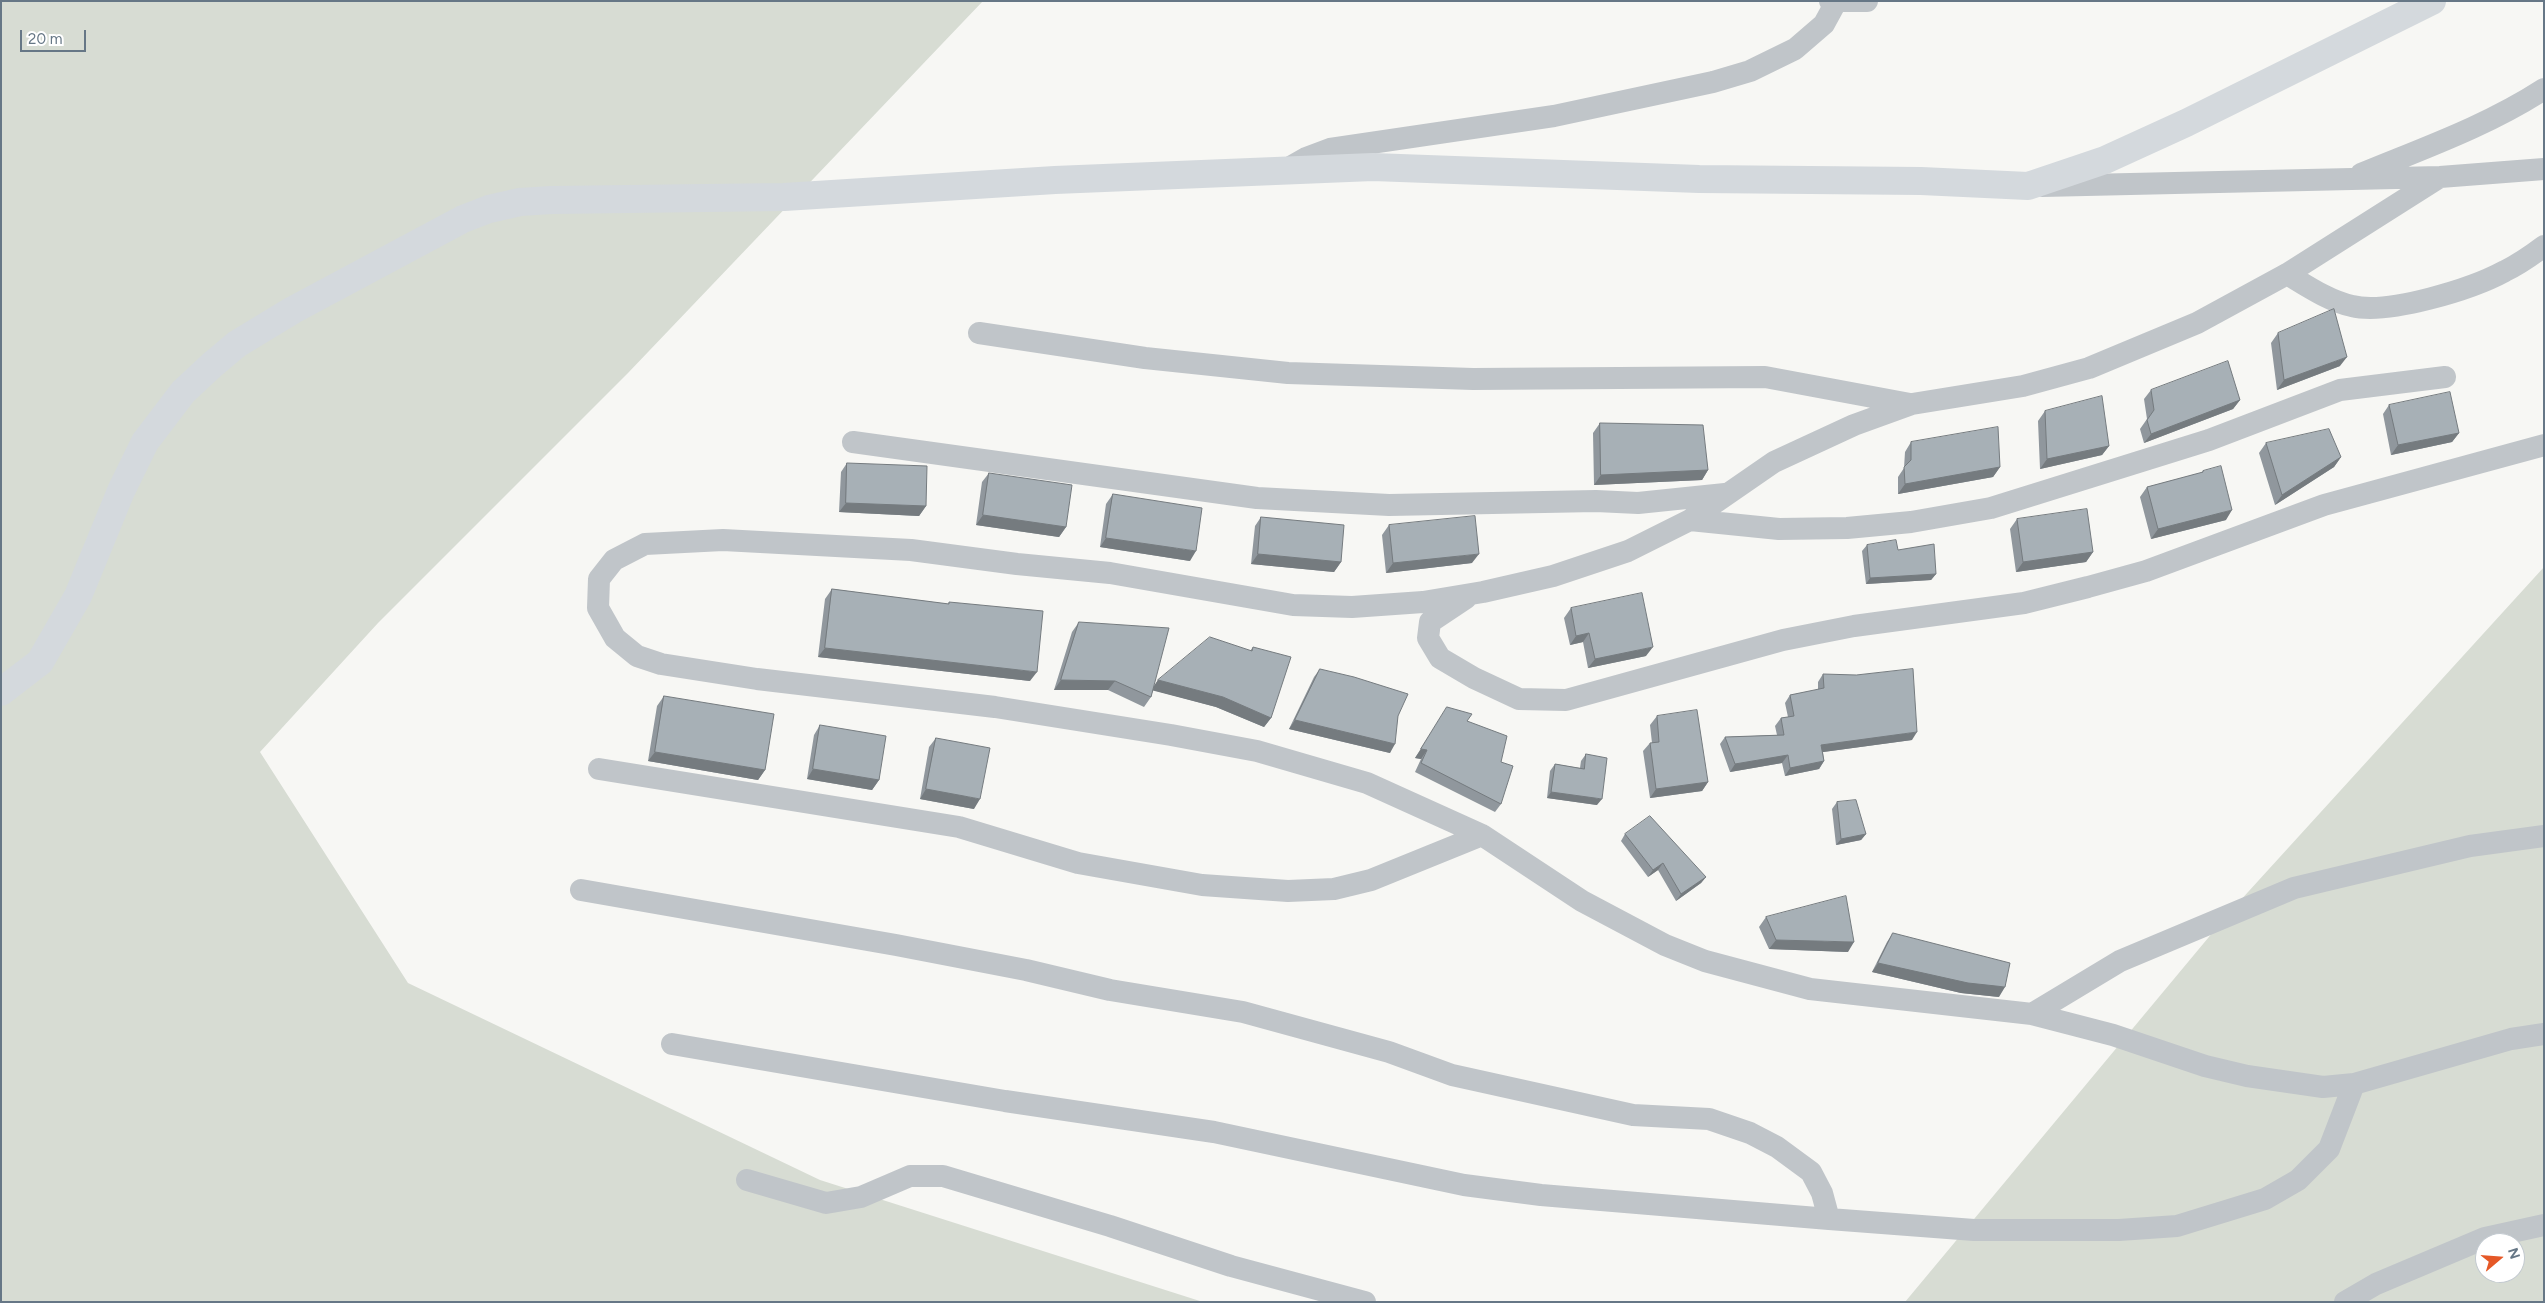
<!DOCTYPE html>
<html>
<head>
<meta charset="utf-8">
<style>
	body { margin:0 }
	#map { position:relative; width:2545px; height:1303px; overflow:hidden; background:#f7f7f4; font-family:Figtree,sans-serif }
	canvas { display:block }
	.frame { position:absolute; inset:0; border:2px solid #667786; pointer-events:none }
	.north { position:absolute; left:2475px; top:1233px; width:50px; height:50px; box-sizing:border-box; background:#fff; border:1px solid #c2c9cf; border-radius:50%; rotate:72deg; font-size:14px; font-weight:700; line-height:20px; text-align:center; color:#667786 }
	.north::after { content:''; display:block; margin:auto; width:18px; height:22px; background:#e55827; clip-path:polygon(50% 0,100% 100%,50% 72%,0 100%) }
	.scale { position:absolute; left:20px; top:30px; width:66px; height:22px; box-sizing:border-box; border:2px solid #667786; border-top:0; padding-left:6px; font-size:15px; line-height:18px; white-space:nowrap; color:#667786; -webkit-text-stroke:4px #fff; paint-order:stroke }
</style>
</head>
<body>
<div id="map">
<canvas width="2545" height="1303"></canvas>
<div class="frame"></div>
<div class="north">N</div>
<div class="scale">20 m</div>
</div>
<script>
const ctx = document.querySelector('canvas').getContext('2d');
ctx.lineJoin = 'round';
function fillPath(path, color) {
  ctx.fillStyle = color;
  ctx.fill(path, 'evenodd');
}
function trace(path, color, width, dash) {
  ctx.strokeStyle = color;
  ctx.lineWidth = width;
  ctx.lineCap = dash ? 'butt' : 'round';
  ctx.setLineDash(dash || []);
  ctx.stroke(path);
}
fillPath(new Path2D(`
	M 1,1 L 983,1 L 628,373 L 378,623 L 260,752 L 408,983 L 820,1180 L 1203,1302 L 1,1302 Z
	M 2544,567 L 2544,1302 L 1905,1302 L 2228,914 ZM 2485,1243 L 2515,1243 L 2515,1273 L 2485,1273 Z`), '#d7dcd3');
trace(new Path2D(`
	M 1830,1 L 1867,1
	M 1285,170 L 1306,158 L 1330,149 L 1554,116 L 1713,82 L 1750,71 L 1795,49 L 1824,24 L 1836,2
	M 2361,174 C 2424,148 2487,126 2544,89
	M 2440,177 L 2287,274 L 2197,323 L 2089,368 L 2023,386 L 1912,404 L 1854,425 L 1774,462 L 1690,520 L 1628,551 L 1553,576 L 1483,592 L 1423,602 L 1352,607 L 1293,605 L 1110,573 L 1017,564 L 911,550 L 723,540 L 645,544 L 614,560 L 599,579 L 598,608 L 615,638 L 637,656 L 661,664 L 757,679 L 995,707 L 1171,735 L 1257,751 L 1367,783 L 1482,835 L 1582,901 L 1665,945 L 1705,961 L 1810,989 L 2032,1014 L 2113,1035 L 2205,1066 L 2247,1076 L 2323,1087 L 2354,1084 L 2511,1039 L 2544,1034
	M 2042,186 L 2440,177 L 2544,169
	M 2287,274 C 2307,286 2329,301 2352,306 C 2388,315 2472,289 2505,271 C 2519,264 2532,255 2544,246
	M 979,333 L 1145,358 L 1288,373 L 1473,379 L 1765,377 L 1910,404
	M 853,442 L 1257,498 L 1389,505 L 1596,501 L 1638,503 L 1725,494
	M 1690,520 L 1779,529 L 1847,528 L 1911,522 L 1991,508 L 2209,440 L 2340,390 L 2445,377
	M 1466,598 L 1430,622 L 1428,638 L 1440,658 L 1474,678 L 1519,699 L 1566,700 L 1783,640 L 1854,626 L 2024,603 L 2088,587 L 2146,571 L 2324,505 L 2544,445
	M 599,769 L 959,827 L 1078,863 L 1202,885 L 1288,891 L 1334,889 L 1371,880 L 1482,835
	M 581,890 L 896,945 L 1026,970 L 1110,990 L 1243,1012 L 1389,1052 L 1452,1075 L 1633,1115 L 1709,1119 L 1750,1133 L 1777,1147 L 1811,1172 L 1822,1193 L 1829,1219 L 1974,1230 L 2119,1230 L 2177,1226 L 2265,1199 L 2298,1180 L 2329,1149 L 2354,1084
	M 2032,1014 L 2120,961 L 2294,888 L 2470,846 L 2544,836
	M 672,1044 L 1005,1101 L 1214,1132 L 1464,1185 L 1541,1195 L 1829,1219
	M 747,1180 L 826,1203 L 861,1197 L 910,1176 L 943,1176 L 1110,1226 L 1231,1266 L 1365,1302
	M 2345,1302 L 2376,1284 L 2485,1238 L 2544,1225`), '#c0c5c9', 22);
trace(new Path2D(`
	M 1,692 L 40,662 L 78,596 L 121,491 L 145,442 L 183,392 L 212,365 L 237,344 L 293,310 L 463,219 L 489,209 L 520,202 L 551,200 L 784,197 L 1055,180 L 1373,167 L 1699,179 L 1921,181 L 2028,186 L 2105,160 L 2186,123 L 2432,1`), '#d4d9dd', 28);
fillPath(new Path2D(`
	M 2278,333 L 2340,366 L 2277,390 L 2271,343 Z
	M 2151,390 L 2240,400 L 2233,409 L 2144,443 L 2140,429 L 2147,419 L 2144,399 Z
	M 2389,405 L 2459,433 L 2452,442 L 2391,455 L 2383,414 Z
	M 2045,411 L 2109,446 L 2102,455 L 2040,469 L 2038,421 Z
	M 1600,423 L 1708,470 L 1702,480 L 1594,485 L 1593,433 Z
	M 1911,442 L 2000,467 L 1993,477 L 1898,494 L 1898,477 L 1904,468 L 1905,452 Z
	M 2266,443 L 2341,457 L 2334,467 L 2275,505 L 2259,453 Z
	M 847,463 L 926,506 L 919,516 L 839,512 L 841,472 Z
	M 2203,471 L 2226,520 L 2151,539 L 2140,497 L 2147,487 L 2201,473 Z
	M 989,473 L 1066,527 L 1059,537 L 976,525 L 982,482 Z
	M 1113,494 L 1190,561 L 1100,547 L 1106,504 Z
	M 1261,517 L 1341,562 L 1334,572 L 1251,564 L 1255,526 Z
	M 2017,519 L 2093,552 L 2086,562 L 2016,572 L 2010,529 Z
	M 1389,525 L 1472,563 L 1386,573 L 1382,535 Z
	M 1867,545 L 1898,550 L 1936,574 L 1931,580 L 1866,584 L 1862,551 Z
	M 832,589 L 948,604 L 949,602 L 1030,681 L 818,657 L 825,599 Z
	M 1571,608 L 1646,656 L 1588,668 L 1583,642 L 1570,645 L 1564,618 Z
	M 1079,622 L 1154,687 L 1158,680 L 1250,651 L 1253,647 L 1271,718 L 1264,727 L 1216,707 L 1153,690 L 1151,697 L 1144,707 L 1108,690 L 1054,690 L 1072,632 Z
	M 1320,669 L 1398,716 L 1390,753 L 1289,729 L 1314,677 Z
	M 1823,674 L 1912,740 L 1823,752 L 1824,761 L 1819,769 L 1785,776 L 1782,763 L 1730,772 L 1720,744 L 1725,737 L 1777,735 L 1775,726 L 1781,718 L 1788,717 L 1785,703 L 1790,695 L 1818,690 L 1818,682 Z
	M 664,696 L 765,770 L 758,780 L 648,761 L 657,706 Z
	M 1447,707 L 1467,721 L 1501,762 L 1501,804 L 1495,812 L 1415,772 L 1421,759 L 1415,758 Z
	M 1657,716 L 1708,782 L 1702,791 L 1650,798 L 1643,751 L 1650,743 L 1652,743 L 1650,725 Z
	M 820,725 L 879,780 L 872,790 L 807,779 L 814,735 Z
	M 936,738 L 974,809 L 920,799 L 929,747 Z
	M 1586,754 L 1597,805 L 1547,798 L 1550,771 L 1555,764 L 1580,768 L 1581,761 Z
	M 1837,802 L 1866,834 L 1861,840 L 1836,845 L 1832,809 Z
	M 1625,834 L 1706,877 L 1701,883 L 1676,901 L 1658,870 L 1648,877 L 1621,841 Z
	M 1766,917 L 1848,952 L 1769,949 L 1759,927 Z
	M 1893,933 L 1999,997 L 1961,993 L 1872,972 L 1887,942 Z`), '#90979d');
fillPath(new Path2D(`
	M 2347,357 L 2340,366 L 2277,390 L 2284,380 Z
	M 2240,400 L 2233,409 L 2144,443 L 2151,434 Z
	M 2459,433 L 2452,442 L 2391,455 L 2398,445 Z
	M 2109,446 L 2102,455 L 2040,469 L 2047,459 Z
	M 2341,457 L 2334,467 L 2275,505 L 2282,495 Z
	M 2000,467 L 1993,477 L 1898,494 L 1905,484 Z
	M 1708,470 L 1702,480 L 1594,485 L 1601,475 Z
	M 846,503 L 926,506 L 919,516 L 839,512 Z
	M 2232,510 L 2226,520 L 2151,539 L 2158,529 Z
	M 983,515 L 1066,527 L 1059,537 L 976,525 Z
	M 1106,538 L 1196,551 L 1190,561 L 1100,547 Z
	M 2093,552 L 2086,562 L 2016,572 L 2023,562 Z
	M 1258,554 L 1341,562 L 1334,572 L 1251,564 Z
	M 1479,554 L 1472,563 L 1386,573 L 1393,563 Z
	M 1936,574 L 1931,580 L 1866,584 L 1870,578 Z
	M 1589,633 L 1583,642 L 1570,645 L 1576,636 Z
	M 1653,647 L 1646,656 L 1588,668 L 1595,659 Z
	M 825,648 L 1037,672 L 1030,681 L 818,657 Z
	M 1061,680 L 1115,681 L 1108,690 L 1054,690 Z
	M 1158,680 L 1223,697 L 1271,718 L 1264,727 L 1216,707 L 1151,690 Z
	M 1295,720 L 1395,744 L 1390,753 L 1289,729 Z
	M 1917,732 L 1912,740 L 1816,753 L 1821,745 Z
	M 1421,749 L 1427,750 L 1421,759 L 1415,758 Z
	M 655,752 L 765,770 L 758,780 L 648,761 Z
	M 1788,755 L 1782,763 L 1730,772 L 1735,764 Z
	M 1824,761 L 1819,769 L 1785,776 L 1790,768 Z
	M 813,769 L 879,780 L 872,790 L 807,779 Z
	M 1708,782 L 1702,791 L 1650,798 L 1656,789 Z
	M 926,789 L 980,799 L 974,809 L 920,799 Z
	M 1551,792 L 1602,799 L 1597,805 L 1547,798 Z
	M 1866,834 L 1861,840 L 1836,845 L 1841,839 Z
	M 1663,863 L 1658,870 L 1648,877 L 1653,870 Z
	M 1706,877 L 1701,883 L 1676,901 L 1681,894 Z
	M 1776,940 L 1854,942 L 1848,952 L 1769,949 Z
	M 1878,963 L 2005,987 L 1999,997 L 1961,993 L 1872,972 Z`), '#757b7f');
const building = new Path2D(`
	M 2334,309 L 2347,357 L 2284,380 L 2278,333 Z
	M 2228,361 L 2240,400 L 2151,434 L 2147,420 L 2154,410 L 2151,390 Z
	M 2450,392 L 2459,433 L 2398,445 L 2389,405 Z
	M 2102,396 L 2109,446 L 2047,459 L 2045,411 Z
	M 1600,423 L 1703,425 L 1708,470 L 1601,475 Z
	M 1998,427 L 2000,467 L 1905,484 L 1904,467 L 1911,460 L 1911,442 Z
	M 2329,429 L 2341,457 L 2282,495 L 2266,443 Z
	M 847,463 L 927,466 L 926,506 L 846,503 Z
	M 2221,466 L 2232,510 L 2158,529 L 2147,487 L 2203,472 L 2203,471 Z
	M 989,473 L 1072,485 L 1066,527 L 983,515 Z
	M 1113,494 L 1202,508 L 1196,551 L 1106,538 Z
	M 2087,509 L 2093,552 L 2023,562 L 2017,519 Z
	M 1475,516 L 1479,554 L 1393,563 L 1389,525 Z
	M 1261,517 L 1344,525 L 1341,562 L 1258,554 Z
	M 1896,540 L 1898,550 L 1934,544 L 1936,574 L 1870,578 L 1867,545 Z
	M 832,589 L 949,604 L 949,602 L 1043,611 L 1037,672 L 825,648 Z
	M 1642,593 L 1653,647 L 1595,659 L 1589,633 L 1576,636 L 1571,608 Z
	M 1079,622 L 1169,628 L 1151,697 L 1115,681 L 1061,680 Z
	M 1210,637 L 1252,651 L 1253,647 L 1291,657 L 1271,718 L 1223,697 L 1158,680 Z
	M 1320,669 L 1354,677 L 1408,694 L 1398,716 L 1395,744 L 1295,720 Z
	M 1913,669 L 1917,732 L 1821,745 L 1824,761 L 1790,768 L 1788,755 L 1735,764 L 1725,737 L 1784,735 L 1781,718 L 1794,716 L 1790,695 L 1824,688 L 1823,674 L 1856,675 Z
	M 664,696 L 774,714 L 765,770 L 655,752 Z
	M 1447,707 L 1472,714 L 1467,721 L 1507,736 L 1501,762 L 1513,766 L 1501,804 L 1421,763 L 1427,750 L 1421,749 Z
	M 1697,710 L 1708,782 L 1656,789 L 1650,743 L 1659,742 L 1657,716 Z
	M 820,725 L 886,736 L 879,780 L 813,769 Z
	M 936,738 L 990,748 L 980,799 L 926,789 Z
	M 1586,754 L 1607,758 L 1602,799 L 1551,792 L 1555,764 L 1584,769 Z
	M 1856,800 L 1866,834 L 1841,839 L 1837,802 Z
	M 1650,816 L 1706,877 L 1681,894 L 1663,863 L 1653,870 L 1625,834 Z
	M 1846,896 L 1854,942 L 1776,940 L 1766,917 Z
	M 1893,933 L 2010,963 L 2005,987 L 1968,983 L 1878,963 Z`);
fillPath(building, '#a7b0b6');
trace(building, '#757b7f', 1);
</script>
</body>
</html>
